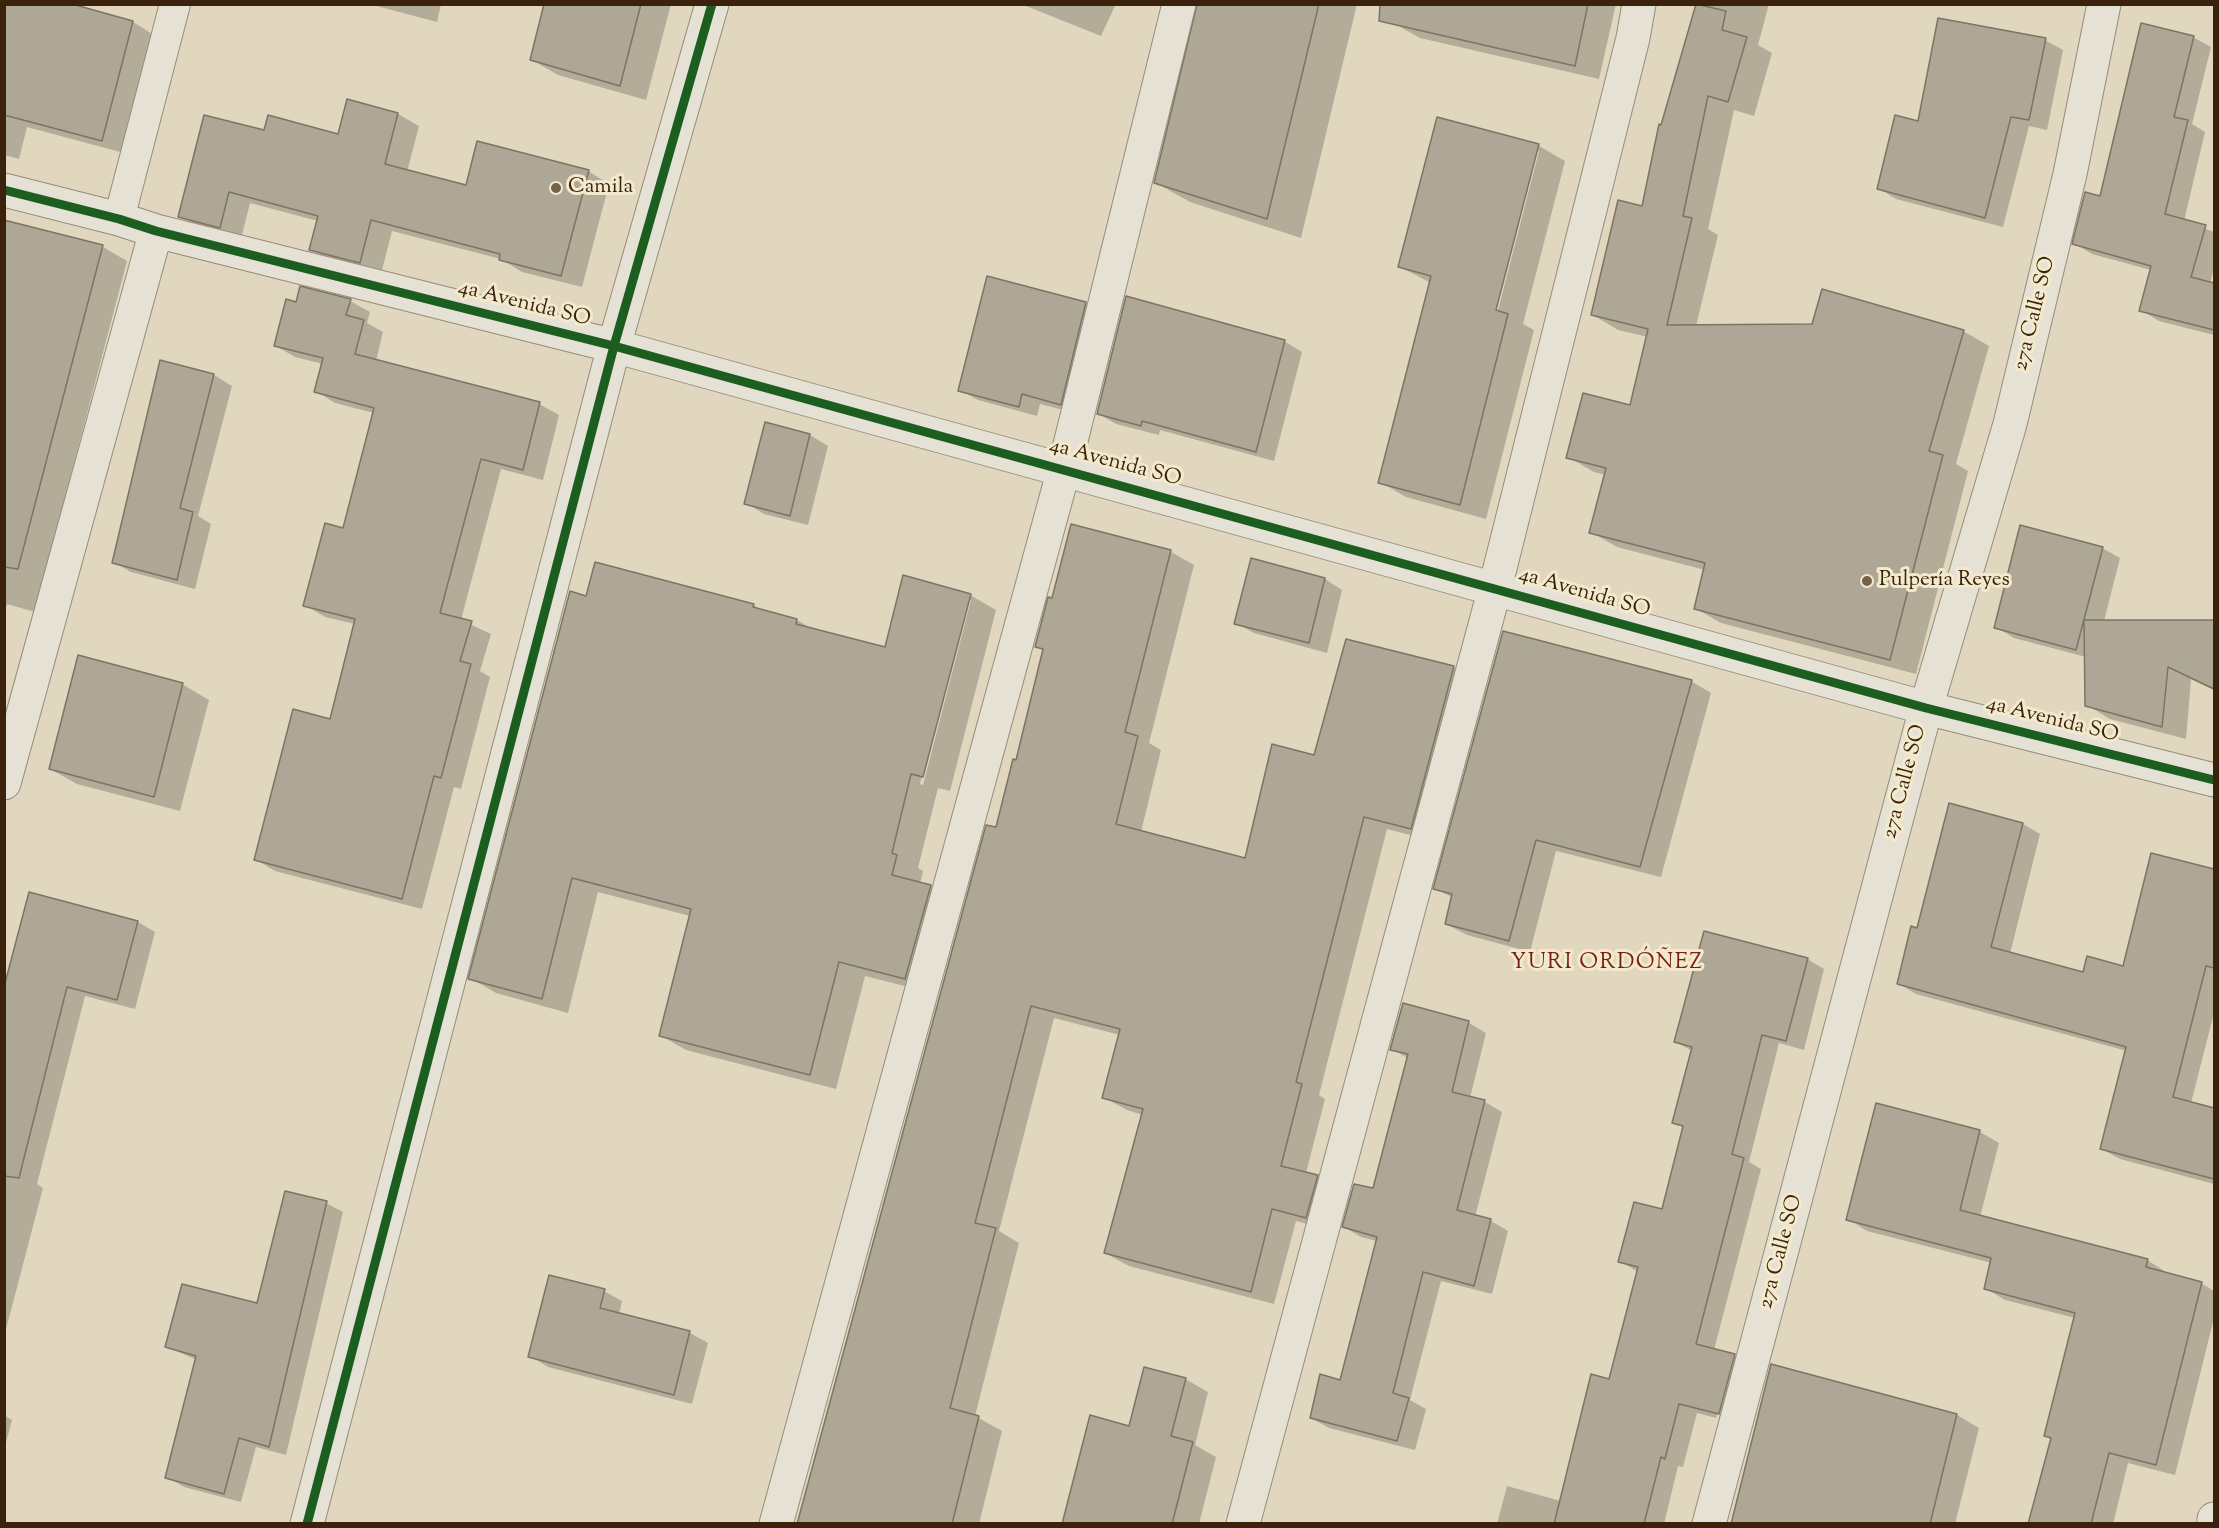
<!DOCTYPE html>
<html>
<head>
<meta charset="utf-8">
<style>
	body { margin:0 }
	#map { position:relative; width:2219px; height:1528px; overflow:hidden; background:#e0d7be; font-family:"Sorts Mill Goudy",serif }
	canvas { display:block }
	.frame { position:absolute; inset:0; border:6px solid #3a220c; pointer-events:none }
</style>
</head>
<body>
<div id="map">
<canvas width="2219" height="1528"></canvas>
<div class="frame"></div>
</div>
<script>
const ctx = document.querySelector('canvas').getContext('2d');
ctx.lineJoin = 'round';
function fillPath(path, color) {
  ctx.fillStyle = color;
  ctx.fill(path, 'evenodd');
}
function trace(path, color, width, dash) {
  ctx.strokeStyle = color;
  ctx.lineWidth = width;
  ctx.lineCap = dash ? 'butt' : 'round';
  ctx.setLineDash(dash || []);
  ctx.stroke(path);
}
function label(font, color, halo, rows, align = 'center') {
  ctx.font = font + ' "Sorts Mill Goudy",serif';
  ctx.lineWidth = 6;
  ctx.setLineDash([]);
  ctx.textBaseline = 'middle';
  ctx.strokeStyle = halo;
  ctx.fillStyle = color;
  for (const [text, x, y, turn = 0] of rows) {
    ctx.save();
    ctx.translate(x, y);
    ctx.rotate((+turn || 0) * Math.PI / 180);
    ctx.textAlign = isNaN(turn) ? turn : align;
    if (halo) ctx.strokeText(text, 0, 0);
    ctx.fillText(text, 0, 0);
    ctx.restore();
  }
}
fillPath(new Path2D(`
	M 4,4 L 66,4 L 133,22 L 154,35 L 124,153 L 27,127 L 19,159 L 4,155 Z
	M 369,4 L 441,4 L 437,22 Z
	M 563,4 L 671,4 L 646,100 L 558,75 L 532,60 Z
	M 1021,4 L 1116,4 L 1101,36 Z
	M 1199,4 L 1357,4 L 1301,238 L 1190,202 L 1156,183 Z
	M 1400,4 L 1616,4 L 1599,79 L 1420,38 L 1395,24 Z
	M 1697,4 L 1769,4 L 1758,45 L 1772,53 L 1754,116 L 1734,110 L 1708,229 L 1718,235 L 1696,326 L 1963,331 L 1989,346 L 1956,464 L 1968,471 L 1916,674 L 1721,623 L 1695,608 L 1705,570 L 1617,547 L 1591,532 L 1606,475 L 1594,472 L 1568,457 L 1631,407 L 1648,337 L 1618,330 L 1593,315 L 1643,208 L 1662,127 Z
	M 2193,37 L 2211,47 L 2192,124 L 2205,132 L 2184,221 L 2214,232 L 2214,268 L 2210,283 L 2214,284 L 2214,335 L 2159,321 L 2141,310 L 2151,270 L 2092,254 L 2074,243 Z
	M 2045,40 L 2063,50 L 2047,130 L 2029,126 L 2003,227 L 1896,199 L 1878,188 L 1919,123 Z
	M 398,114 L 419,126 L 407,172 L 467,187 L 588,171 L 609,184 L 582,287 L 522,272 L 501,259 L 392,231 L 381,274 L 332,262 L 311,249 L 318,221 L 250,203 L 241,239 L 201,228 L 180,216 L 265,132 L 340,136 Z
	M 1438,119 L 1539,146 L 1565,161 L 1523,324 L 1534,330 L 1486,519 L 1406,497 L 1380,482 L 1431,283 L 1400,267 ZM 1536,151 L 1539,151 L 1496,318 L 1493,317 Z
	M 50,233 L 103,247 L 127,261 L 35,612 L 7,604 L 4,614 L 4,247 Z
	M 350,301 L 370,312 L 367,323 L 383,332 L 376,361 L 539,404 L 559,415 L 543,480 L 501,469 L 461,620 L 491,634 L 480,671 L 490,677 L 461,789 L 454,787 L 422,909 L 275,871 L 255,859 L 332,721 L 355,624 L 325,617 L 305,605 L 344,530 L 374,413 L 335,403 L 316,391 L 323,364 L 295,357 L 276,346 L 297,303 Z
	M 1085,303 L 1103,314 L 1079,414 L 1040,404 L 1037,416 L 978,400 L 960,390 Z
	M 1284,341 L 1302,352 L 1274,461 L 1160,430 L 1159,435 L 1116,424 L 1099,414 Z
	M 161,362 L 214,375 L 232,386 L 198,516 L 211,524 L 195,589 L 131,572 L 113,562 Z
	M 810,435 L 828,446 L 808,525 L 764,514 L 746,503 Z
	M 1072,526 L 1171,552 L 1194,565 L 1149,743 L 1161,750 L 1141,832 L 1246,860 L 1316,757 L 1347,640 L 1454,668 L 1477,681 L 1434,841 L 1387,829 L 1319,1095 L 1325,1099 L 1306,1173 L 1317,1176 L 1340,1189 L 1329,1230 L 1296,1221 L 1274,1304 L 1129,1266 L 1105,1253 L 1143,1115 L 1127,1110 L 1103,1097 L 1120,1035 L 1054,1018 L 999,1231 L 1019,1243 L 975,1416 L 1002,1431 L 979,1524 L 800,1524 L 1017,761 L 1044,651 L 1037,647 L 1053,600 Z
	M 2102,548 L 2120,558 L 2104,621 L 2214,622 L 2214,690 L 2191,679 L 2186,739 L 2110,719 L 2087,705 L 2086,657 L 2014,638 L 1996,627 Z
	M 1325,579 L 1342,590 L 1327,653 L 1254,633 L 1236,623 Z
	M 970,595 L 996,610 L 950,791 L 938,788 L 918,868 L 923,871 L 920,883 L 930,886 L 957,901 L 932,993 L 865,976 L 836,1089 L 686,1050 L 660,1035 L 690,916 L 598,892 L 568,1013 L 496,993 L 470,978 L 587,598 L 753,605 L 764,612 L 797,620 L 814,630 L 886,649 ZM 967,600 L 971,600 L 923,785 L 920,784 Z
	M 1691,681 L 1711,693 L 1661,877 L 1556,851 L 1530,952 L 1467,935 L 1446,924 L 1453,898 L 1435,888 Z
	M 182,684 L 209,700 L 180,811 L 77,784 L 50,769 Z
	M 2023,824 L 2040,834 L 2010,954 L 2084,973 L 2124,967 L 2152,855 L 2214,871 L 2214,1013 L 2191,1103 L 2214,1109 L 2214,1184 L 2120,1159 L 2102,1149 L 2127,1051 L 1916,994 L 1898,983 L 1918,930 Z
	M 138,922 L 155,932 L 135,1009 L 85,996 L 37,1184 L 43,1188 L 4,1337 L 4,993 Z
	M 1807,959 L 1824,969 L 1804,1050 L 1779,1043 L 1749,1162 L 1761,1169 L 1714,1350 L 1734,1356 L 1751,1366 L 1736,1423 L 1719,1418 L 1735,1358 L 1732,1358 L 1716,1418 L 1697,1413 L 1683,1467 L 1678,1466 L 1664,1524 L 1497,1524 L 1507,1486 L 1561,1501 L 1611,1381 L 1638,1272 L 1620,1261 L 1663,1211 L 1684,1128 L 1673,1122 L 1692,1051 L 1676,1042 Z
	M 1469,1023 L 1486,1033 L 1470,1098 L 1485,1102 L 1502,1112 L 1475,1217 L 1491,1221 L 1508,1231 L 1492,1294 L 1441,1281 L 1410,1400 L 1426,1409 L 1415,1450 L 1329,1428 L 1311,1418 L 1341,1381 L 1377,1241 L 1361,1237 L 1344,1227 L 1374,1190 L 1409,1059 L 1392,1049 Z
	M 1877,1105 L 1980,1132 L 1999,1143 L 1980,1217 L 2147,1260 L 2166,1272 L 2166,1274 L 2201,1283 L 2214,1291 L 2214,1318 L 2175,1475 L 2128,1463 L 2113,1524 L 2030,1524 L 2052,1439 L 2046,1435 L 2075,1318 L 2005,1300 L 1985,1288 L 1992,1263 L 1867,1231 L 1848,1219 Z
	M 326,1203 L 343,1212 L 286,1455 L 256,1447 L 241,1502 L 184,1487 L 167,1477 L 197,1360 L 167,1347 L 258,1305 Z
	M 604,1291 L 622,1301 L 619,1314 L 690,1333 L 708,1343 L 692,1404 L 548,1367 L 530,1356 Z
	M 1185,1379 L 1208,1392 L 1195,1445 L 1216,1457 L 1199,1524 L 1064,1524 L 1131,1427 Z
	M 4,1415 L 12,1420 L 4,1450 Z
	M 1957,1415 L 1979,1428 L 1955,1524 L 1732,1524 Z`), '#0003');
const building = new Path2D(`
	M 4,4 L 72,4 L 133,21 L 102,141 L 4,115 Z
	M 544,4 L 641,4 L 620,86 L 530,60 Z
	M 1197,4 L 1319,4 L 1267,219 L 1154,183 Z
	M 1380,4 L 1588,4 L 1575,66 L 1379,21 Z
	M 1696,4 L 1726,11 L 1722,30 L 1747,37 L 1728,102 L 1708,96 L 1683,216 L 1692,218 L 1667,325 L 1812,324 L 1822,289 L 1964,330 L 1929,451 L 1943,455 L 1890,660 L 1694,609 L 1705,563 L 1589,533 L 1606,468 L 1566,458 L 1583,393 L 1630,405 L 1648,329 L 1591,315 L 1618,200 L 1642,206 L 1659,124 L 1661,125 Z
	M 1938,18 L 2046,38 L 2029,120 L 2011,117 L 1985,218 L 1877,189 L 1895,115 L 1918,121 Z
	M 2141,23 L 2194,36 L 2174,117 L 2188,120 L 2165,214 L 2206,225 L 2191,277 L 2214,283 L 2214,330 L 2139,311 L 2151,266 L 2072,244 L 2085,192 L 2100,196 Z
	M 347,99 L 398,113 L 385,164 L 466,185 L 477,141 L 589,170 L 561,276 L 499,260 L 500,254 L 371,220 L 360,263 L 309,250 L 318,216 L 229,192 L 220,228 L 178,217 L 204,115 L 264,130 L 268,115 L 338,134 Z
	M 1437,117 L 1539,144 L 1496,310 L 1508,314 L 1460,505 L 1378,483 L 1431,276 L 1398,267 Z
	M 4,220 L 103,245 L 18,569 L 4,567 Z
	M 987,276 L 1086,302 L 1061,405 L 1022,394 L 1019,407 L 958,391 Z
	M 300,286 L 351,299 L 346,315 L 364,320 L 355,354 L 540,402 L 523,470 L 481,459 L 440,613 L 472,621 L 460,661 L 471,664 L 441,778 L 434,776 L 402,899 L 254,860 L 293,709 L 330,719 L 355,619 L 303,606 L 325,523 L 343,528 L 374,408 L 314,392 L 323,358 L 274,346 L 286,299 L 296,302 Z
	M 1126,296 L 1285,340 L 1256,452 L 1142,421 L 1141,426 L 1097,414 Z
	M 160,360 L 214,374 L 180,508 L 193,512 L 177,580 L 112,563 Z
	M 765,422 L 810,434 L 790,516 L 744,504 Z
	M 1071,524 L 1171,550 L 1125,732 L 1138,736 L 1116,824 L 1245,858 L 1272,744 L 1314,755 L 1346,639 L 1454,666 L 1411,829 L 1364,817 L 1296,1082 L 1302,1084 L 1281,1166 L 1318,1175 L 1306,1218 L 1272,1209 L 1251,1292 L 1104,1253 L 1143,1109 L 1102,1098 L 1120,1029 L 1031,1006 L 975,1223 L 996,1228 L 950,1408 L 979,1416 L 952,1524 L 797,1524 L 986,825 L 996,827 L 1013,759 L 1016,760 L 1043,649 L 1035,647 L 1048,597 L 1052,598 Z
	M 2020,525 L 2103,547 L 2076,650 L 1994,628 Z
	M 1251,558 L 1325,578 L 1309,643 L 1234,624 Z
	M 595,562 L 754,604 L 753,607 L 797,619 L 796,624 L 885,647 L 903,575 L 971,594 L 923,777 L 911,774 L 892,853 L 897,855 L 892,875 L 931,885 L 905,979 L 839,962 L 810,1075 L 659,1036 L 691,909 L 572,878 L 542,999 L 468,979 L 570,591 L 586,596 Z
	M 2084,620 L 2214,620 L 2214,689 L 2168,667 L 2162,727 L 2085,706 Z
	M 1503,631 L 1692,680 L 1640,867 L 1536,840 L 1509,941 L 1445,924 L 1452,894 L 1433,889 Z
	M 78,655 L 183,683 L 154,797 L 49,769 Z
	M 1949,803 L 2023,823 L 1991,947 L 2083,972 L 2087,956 L 2123,966 L 2151,853 L 2214,869 L 2214,968 L 2206,966 L 2173,1097 L 2214,1108 L 2214,1179 L 2100,1149 L 2126,1047 L 1897,984 L 1911,926 L 1917,928 Z
	M 29,892 L 138,921 L 117,1000 L 67,987 L 19,1178 L 4,1176 L 4,987 Z
	M 1704,931 L 1808,958 L 1786,1041 L 1762,1035 L 1732,1154 L 1744,1158 L 1696,1344 L 1735,1354 L 1719,1414 L 1679,1404 L 1665,1459 L 1661,1457 L 1644,1524 L 1554,1524 L 1591,1374 L 1609,1379 L 1638,1267 L 1618,1262 L 1634,1202 L 1662,1209 L 1683,1126 L 1672,1123 L 1692,1047 L 1674,1042 Z
	M 1403,1003 L 1469,1021 L 1452,1092 L 1485,1100 L 1457,1210 L 1491,1219 L 1474,1286 L 1423,1272 L 1393,1393 L 1409,1398 L 1397,1441 L 1310,1418 L 1320,1374 L 1340,1380 L 1377,1237 L 1342,1227 L 1354,1184 L 1373,1188 L 1408,1054 L 1390,1050 Z
	M 1876,1103 L 1980,1130 L 1960,1210 L 2148,1259 L 2146,1267 L 2202,1282 L 2156,1465 L 2109,1453 L 2091,1524 L 2028,1524 L 2051,1438 L 2044,1436 L 2075,1313 L 1984,1289 L 1991,1258 L 1846,1220 Z
	M 285,1191 L 327,1201 L 269,1447 L 239,1438 L 224,1494 L 165,1478 L 196,1356 L 165,1347 L 182,1284 L 257,1303 Z
	M 549,1275 L 605,1289 L 600,1308 L 690,1331 L 674,1395 L 528,1357 Z
	M 1771,1364 L 1957,1414 L 1930,1524 L 1731,1524 Z
	M 1144,1367 L 1186,1378 L 1171,1436 L 1193,1442 L 1172,1524 L 1062,1524 L 1090,1415 L 1129,1426 Z`);
fillPath(building, '#aea795');
trace(building, '#7c7464', 1.5);
const lane = new Path2D(`
	M 119,219 L 175,4`);
const street = new Path2D(`
	M 4,190 L 119,219 L 156,231 L 614,346 L 1926,708 L 2214,780
	M 4,783 L 156,231
	M 307,1524 L 614,346 L 712,4
	M 776,1524 L 1064,469 L 1179,4
	M 1243,1524 L 1495,588 L 1633,38 L 1639,4
	M 1709,1524 L 1926,708 L 2010,424 L 2070,174 L 2104,4
	M 2214,1524 L 2214,1519`);
trace(lane, '#958c7b', 32);
trace(street, '#958c7b', 35);
trace(lane, '#e5e1d5', 30);
trace(street, '#e5e1d5', 33);
trace(new Path2D(`
	M 4,190 L 119,219 L 156,231 L 614,346 L 1926,708 L 2214,780
	M 307,1524 L 614,346 L 712,4`), '#1b5e20', 9);
for (const [x, y, r, color] of [
	[556,188,6,"#74614a"],
	[1867,581,6,"#74614a"]
]) {
  const dot = new Path2D();
  dot.arc(x, y, r, 0, 2 * Math.PI);
  ctx.fillStyle = color;
  ctx.fill(dot);
  trace(dot, '#f3e9cc', 2);
}
label('21px', '#3a220c', '#f3e9cc', [
	["Camila",568,188],
	["Pulpería Reyes",1879,581]
], 'left');
label('21px', '#3a220c', '#f3e9cc', [
	["4a Avenida SO",524,305,14],
	["27a Calle SO",2036,314,-76],
	["4a Avenida SO",1115,464,15],
	["4a Avenida SO",1584,594,16],
	["4a Avenida SO",2052,721,14],
	["27a Calle SO",1906,782,-75],
	["27a Calle SO",1782,1252,-75]
]);
ctx.letterSpacing = '1.5px';
label('22px', '#7a1f14', '#f3e9cc', [
	["YURI ORDÓÑEZ",1607,964]
]);
ctx.letterSpacing = '0px';
</script>
</body>
</html>
